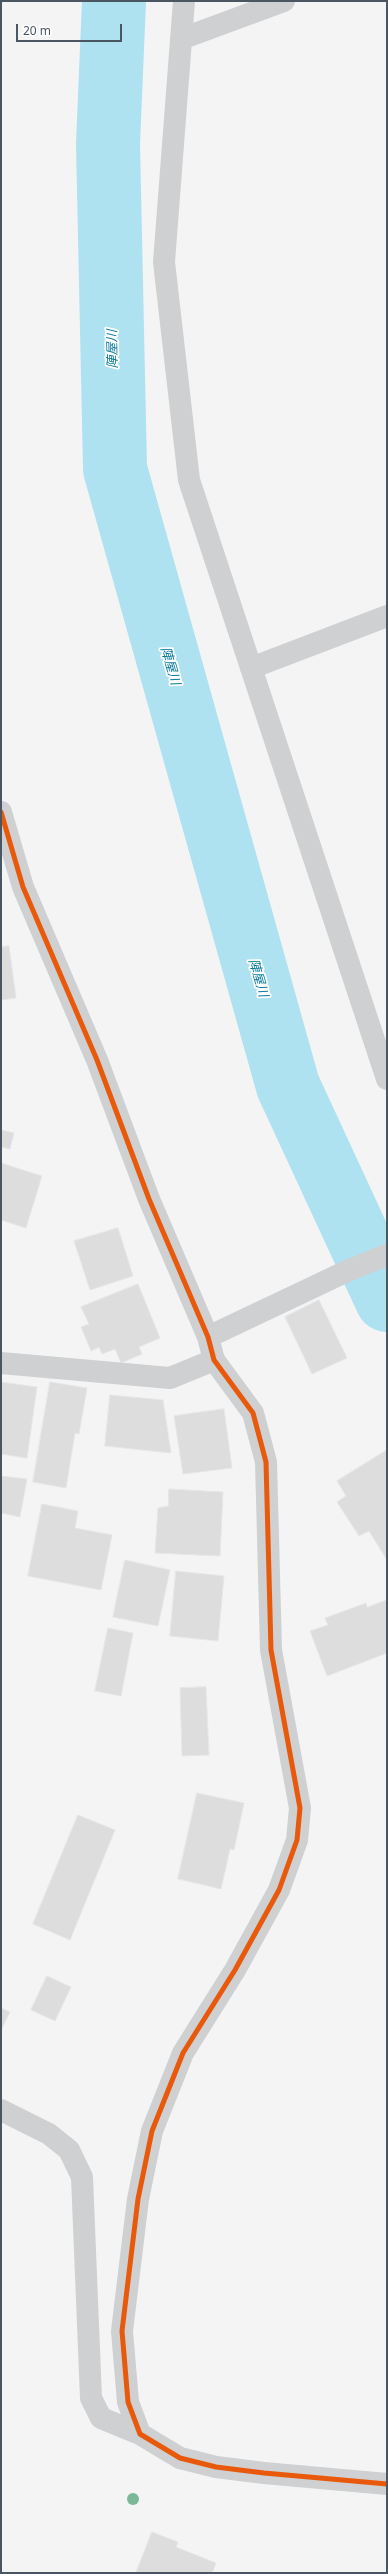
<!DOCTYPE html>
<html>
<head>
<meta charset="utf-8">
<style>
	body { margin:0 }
	#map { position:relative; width:388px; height:2574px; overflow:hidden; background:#f4f4f4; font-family:"Noto Sans",sans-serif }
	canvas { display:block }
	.frame { position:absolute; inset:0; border:2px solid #4a5661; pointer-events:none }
	.scale { position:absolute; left:16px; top:24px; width:106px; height:18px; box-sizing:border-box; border:2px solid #4a5661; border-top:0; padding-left:5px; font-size:12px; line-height:14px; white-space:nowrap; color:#4a5661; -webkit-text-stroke:3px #fff; paint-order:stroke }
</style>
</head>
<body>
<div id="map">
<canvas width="388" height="2574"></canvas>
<div class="frame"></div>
<div class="scale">20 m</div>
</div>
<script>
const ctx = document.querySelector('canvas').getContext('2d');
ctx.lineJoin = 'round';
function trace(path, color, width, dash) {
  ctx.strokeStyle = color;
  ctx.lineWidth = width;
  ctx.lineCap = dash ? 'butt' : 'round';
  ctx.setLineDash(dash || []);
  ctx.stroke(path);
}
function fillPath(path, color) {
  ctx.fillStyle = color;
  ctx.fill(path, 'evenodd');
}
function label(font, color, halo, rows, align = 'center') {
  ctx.font = font + ' "Noto Sans","Noto Sans JP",sans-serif';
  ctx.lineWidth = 3.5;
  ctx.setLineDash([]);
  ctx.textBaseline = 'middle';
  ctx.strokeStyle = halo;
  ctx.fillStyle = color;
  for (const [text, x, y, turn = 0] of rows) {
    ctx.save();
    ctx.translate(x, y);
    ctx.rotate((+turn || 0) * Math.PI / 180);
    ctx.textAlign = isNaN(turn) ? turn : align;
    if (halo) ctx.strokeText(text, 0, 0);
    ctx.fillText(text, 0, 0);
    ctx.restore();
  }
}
trace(new Path2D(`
	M 114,1 L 108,144 L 115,469 L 288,1086 L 387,1300`), '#aee2f0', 64);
const building = new Path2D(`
	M 9,946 L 16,998 L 1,1000 L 1,947 Z
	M 1,1130 L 14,1133 L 10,1149 L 1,1147 Z
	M 1,1163 L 42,1176 L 26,1228 L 1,1220 Z
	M 118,1228 L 133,1276 L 90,1290 L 74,1241 Z
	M 138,1284 L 160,1338 L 139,1347 L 142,1354 L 121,1363 L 115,1349 L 102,1354 L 99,1347 L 91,1351 L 81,1327 L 89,1324 L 81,1307 Z
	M 319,1300 L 347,1358 L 312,1374 L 285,1317 Z
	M 1,1382 L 37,1387 L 27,1458 L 1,1454 Z
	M 50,1382 L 87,1388 L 79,1434 L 75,1433 L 66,1488 L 33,1482 Z
	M 110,1395 L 163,1400 L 171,1453 L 105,1446 Z
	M 224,1409 L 232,1468 L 183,1474 L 174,1416 Z
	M 387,1450 L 387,1560 L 369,1531 L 359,1536 L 337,1502 L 346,1496 L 337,1481 Z
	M 1,1476 L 27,1479 L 20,1517 L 1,1513 Z
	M 169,1489 L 223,1492 L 220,1556 L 155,1553 L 158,1508 L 168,1506 Z
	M 42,1504 L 78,1511 L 75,1528 L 112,1535 L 101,1590 L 28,1576 Z
	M 125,1560 L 170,1570 L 158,1626 L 113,1617 Z
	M 176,1571 L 224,1576 L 218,1641 L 170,1636 Z
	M 387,1600 L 387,1653 L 327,1676 L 310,1631 L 328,1625 L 325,1618 L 366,1603 L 367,1607 Z
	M 108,1628 L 133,1633 L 121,1696 L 95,1691 Z
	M 206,1687 L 209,1755 L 182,1756 L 180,1688 Z
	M 197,1793 L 244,1803 L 234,1850 L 230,1849 L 221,1889 L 178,1879 Z
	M 78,1815 L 115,1830 L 70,1940 L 33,1924 Z
	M 47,1976 L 71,1987 L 55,2021 L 31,2010 Z
	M 1,2008 L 10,2012 L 1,2030 Z
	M 152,2532 L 178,2542 L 176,2547 L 216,2563 L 212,2573 L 136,2573 Z`);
fillPath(building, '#ddddde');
trace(building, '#e5e6e7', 1);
trace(new Path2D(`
	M 184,1 L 164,262 L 189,480 L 387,1079
	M 181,39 L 284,1
	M 251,668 L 387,616
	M 1,812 L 23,887 L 97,1060 L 149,1199 L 208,1337 L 214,1360 L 253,1413 L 266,1462 L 271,1650 L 300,1808 L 297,1840 L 279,1890 L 235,1970 L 183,2053 L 152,2131 L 138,2199 L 122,2331 L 128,2402 L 140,2434 L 180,2458 L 216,2467 L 264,2473 L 387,2484
	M 208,1337 L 345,1272 L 387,1255
	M 1,1363 L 170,1378 L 214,1360
	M 1,2110 L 49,2134 L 69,2150 L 82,2177 L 91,2398 L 101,2418 L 140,2434`), '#ced0d2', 22);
trace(new Path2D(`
	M 1,812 L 23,887 L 97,1060 L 149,1199 L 208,1337 L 214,1360 L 253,1413 L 266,1462 L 271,1650 L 300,1808 L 297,1840 L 279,1890 L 235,1970 L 183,2053 L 152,2131 L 138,2199 L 122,2331 L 128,2402 L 140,2434 L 180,2458 L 216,2467 L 264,2473 L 387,2484`), '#e8590c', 5);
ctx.fillStyle = '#7ab899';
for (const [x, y] of [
	[133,2499]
]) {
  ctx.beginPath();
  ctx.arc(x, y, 6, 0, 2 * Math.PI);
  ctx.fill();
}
label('italic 13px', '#0c7c9b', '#fff', [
	["陣屋川",113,349,-91],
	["陣屋川",170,666,74],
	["陣屋川",258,978,74]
]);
</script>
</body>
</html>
